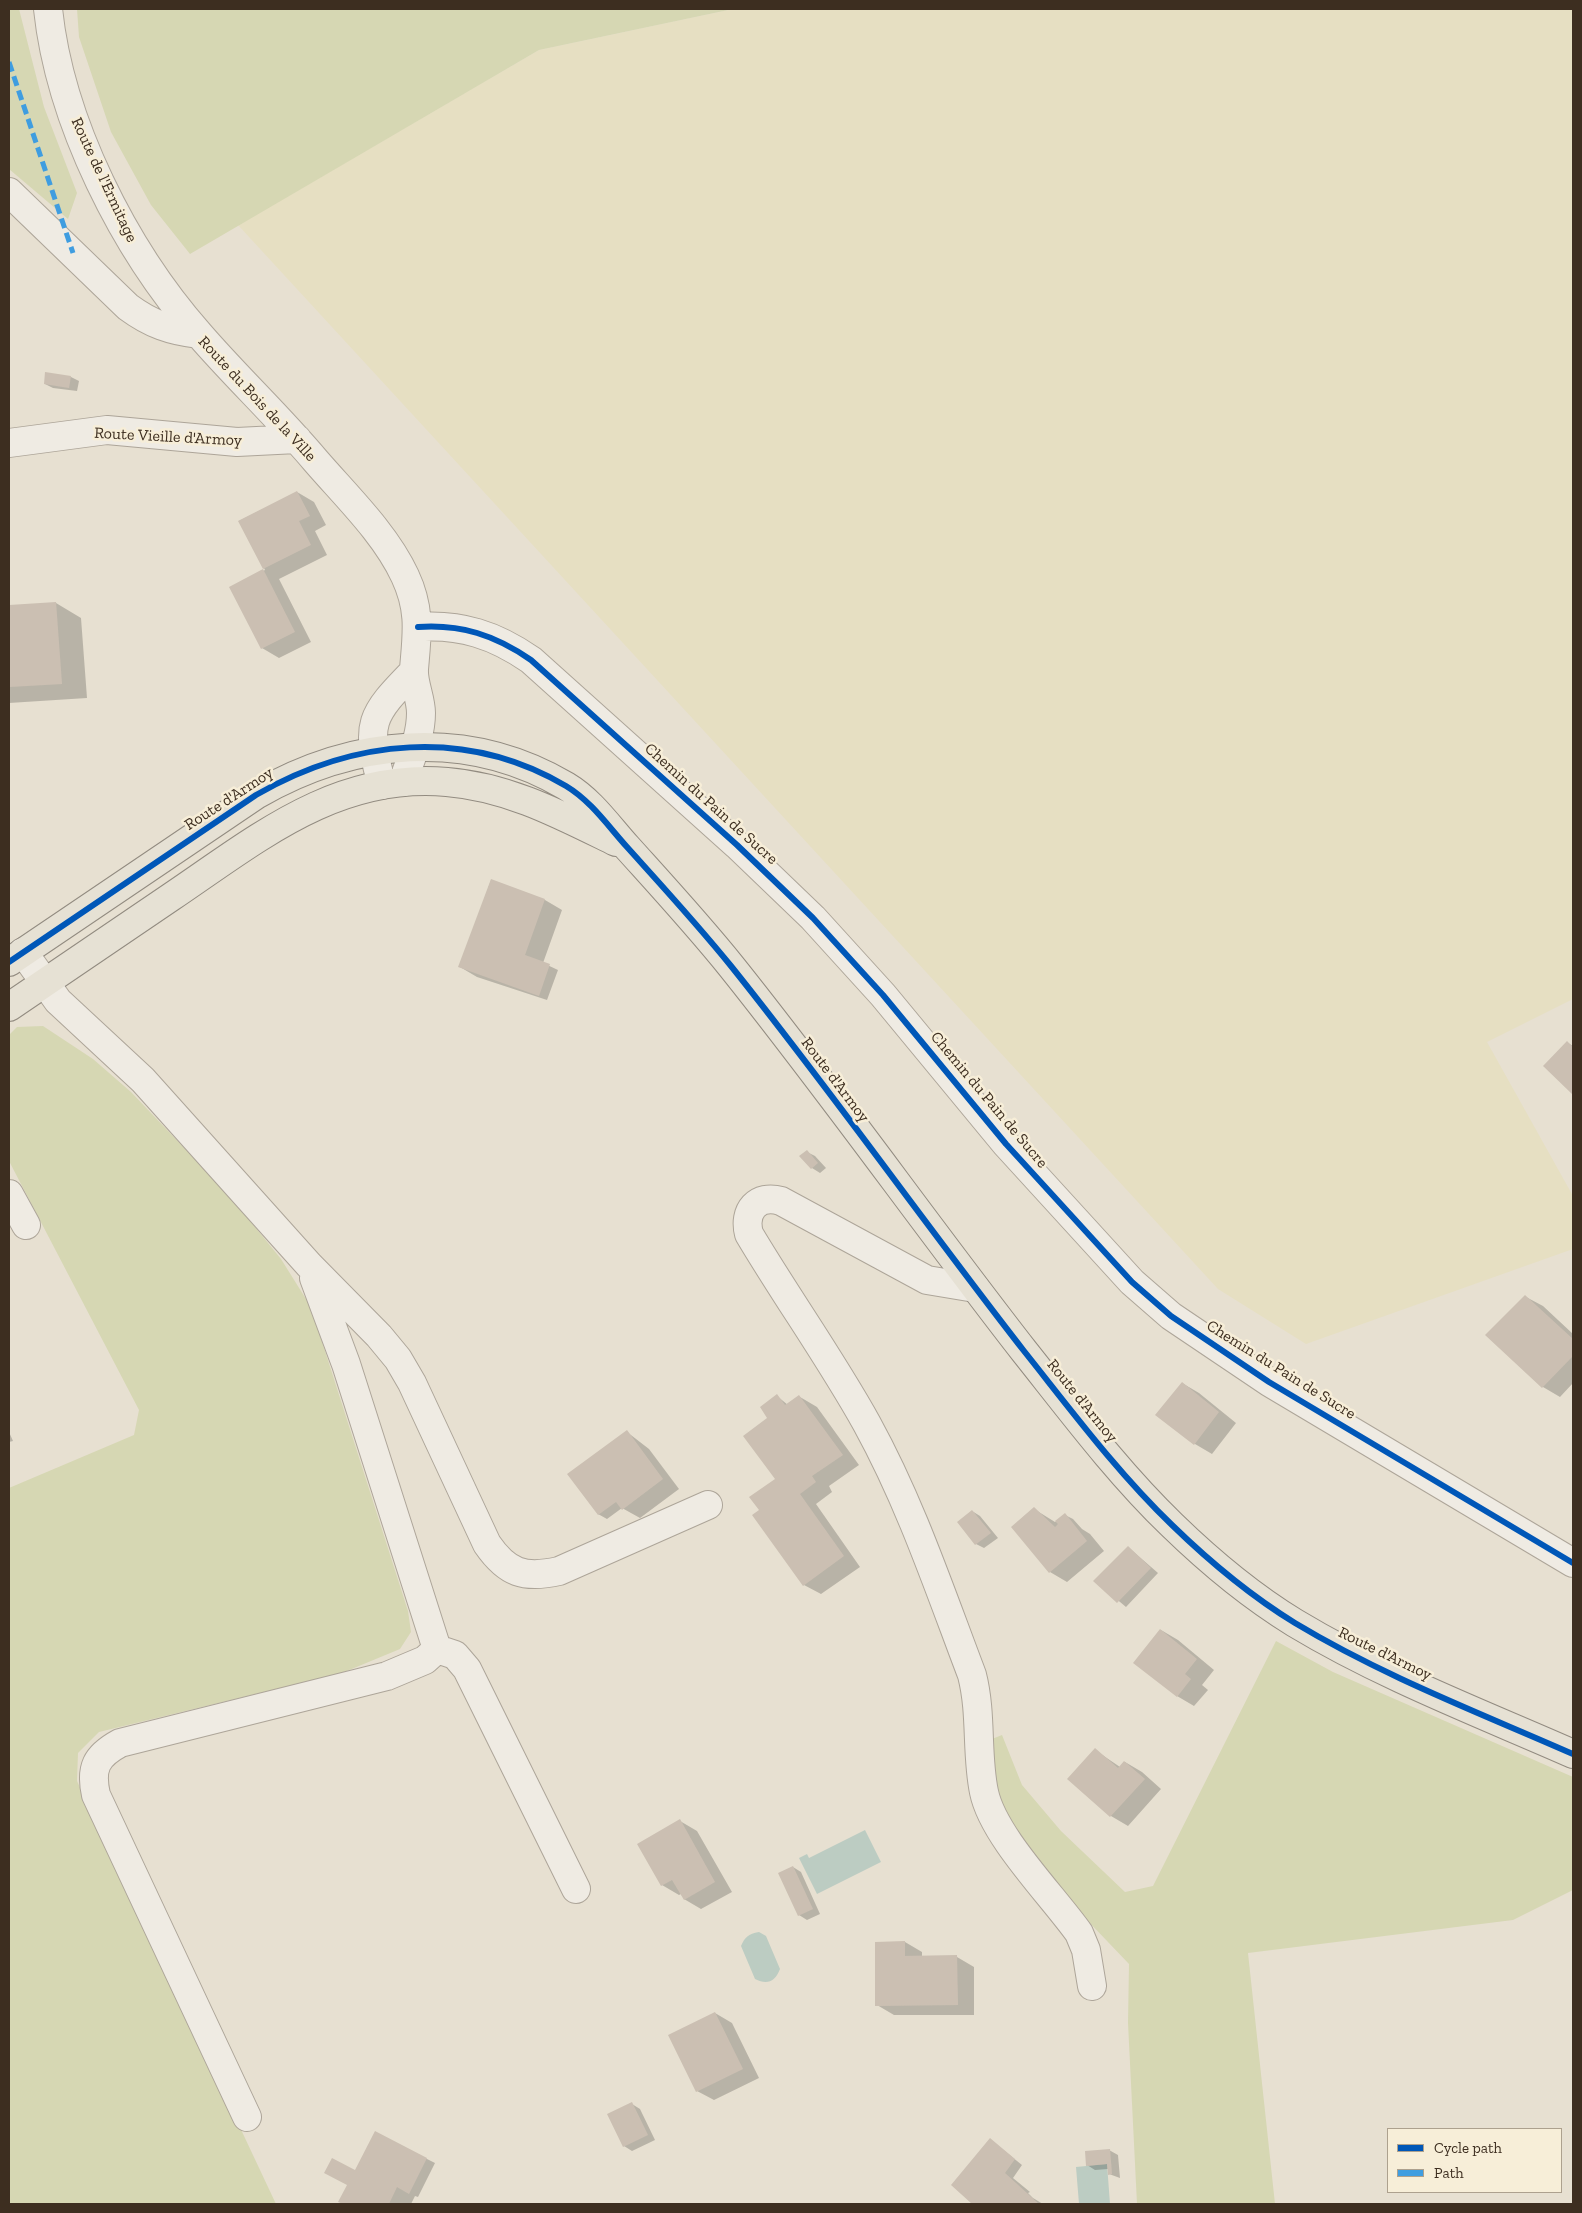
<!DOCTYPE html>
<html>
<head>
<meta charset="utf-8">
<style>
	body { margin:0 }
	#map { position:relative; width:1582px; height:2213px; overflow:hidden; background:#e7e0d1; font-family:"Zilla Slab",serif }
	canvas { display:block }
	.frame { position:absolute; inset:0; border:10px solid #3d2e20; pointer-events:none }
	.legend { position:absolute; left:1387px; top:2128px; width:175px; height:65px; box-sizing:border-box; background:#f7eed8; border:1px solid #ada18e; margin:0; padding:6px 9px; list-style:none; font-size:15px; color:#3d2e20 }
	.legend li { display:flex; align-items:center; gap:10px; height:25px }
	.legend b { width:25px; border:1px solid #ada18e }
</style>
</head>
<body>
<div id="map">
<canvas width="1582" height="2213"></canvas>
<div class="frame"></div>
<ul class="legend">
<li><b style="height:6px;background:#0057b8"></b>Cycle path</li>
<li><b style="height:6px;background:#3f9de0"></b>Path</li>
</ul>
</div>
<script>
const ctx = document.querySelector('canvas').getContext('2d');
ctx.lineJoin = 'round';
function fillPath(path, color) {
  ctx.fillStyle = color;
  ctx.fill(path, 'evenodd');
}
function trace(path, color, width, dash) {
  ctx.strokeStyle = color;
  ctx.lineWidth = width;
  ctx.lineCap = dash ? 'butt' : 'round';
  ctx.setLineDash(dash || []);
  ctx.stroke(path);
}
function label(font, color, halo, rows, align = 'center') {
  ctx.font = font + ' "Zilla Slab",serif';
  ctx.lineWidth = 5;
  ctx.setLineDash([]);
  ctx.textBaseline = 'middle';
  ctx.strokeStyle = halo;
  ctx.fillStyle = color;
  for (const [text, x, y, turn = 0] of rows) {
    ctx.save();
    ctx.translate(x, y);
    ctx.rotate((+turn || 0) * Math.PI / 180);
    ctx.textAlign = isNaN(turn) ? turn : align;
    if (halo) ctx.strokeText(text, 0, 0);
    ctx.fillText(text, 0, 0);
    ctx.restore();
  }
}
fillPath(new Path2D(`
	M 733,9 L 1573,9 L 1573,999 L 1487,1042 L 1573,1196 L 1573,1249 L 1306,1344 L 1218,1289 L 238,225 L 539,50 Z`), '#e6dfc2');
fillPath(new Path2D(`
	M 9,9 L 19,9 L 44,107 L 77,193 L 68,219 L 9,169 Z
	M 77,9 L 733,9 L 539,50 L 190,254 L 151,205 L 111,132 L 79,37 Z
	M 43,1026 L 93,1059 L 131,1092 L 229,1195 L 281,1259 L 311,1307 L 408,1611 L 411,1632 L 400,1649 L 342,1673 L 99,1732 L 78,1753 L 77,1781 L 276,2204 L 9,2204 L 9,1488 L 134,1435 L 139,1410 L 9,1161 L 9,1035 L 17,1027 Z
	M 1276,1641 L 1333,1672 L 1573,1777 L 1573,1890 L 1513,1920 L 1248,1953 L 1275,2204 L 1137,2204 L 1128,2023 L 1129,1964 L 1086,1919 L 1011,1826 L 997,1792 L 992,1739 L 1002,1735 L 1022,1785 L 1061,1831 L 1125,1892 L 1153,1886 Z`), '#d6d7b3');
fillPath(new Path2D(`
	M 865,1830 L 881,1862 L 817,1894 L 799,1858 L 807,1854 L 809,1858 Z
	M 759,1932 L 766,1936 L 780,1969 C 775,1982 767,1985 755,1979 L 741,1946 C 745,1937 748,1934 759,1932 Z
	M 1107,2164 L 1110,2204 L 1079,2204 L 1076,2167 Z`), '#bcccc2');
fillPath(new Path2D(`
	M 71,377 L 79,381 L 77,391 L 53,388 L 45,384 Z
	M 297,492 L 314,502 L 326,525 L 315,531 L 327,555 L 279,579 L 311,642 L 279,658 L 262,648 L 231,587 L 265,570 L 239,521 Z
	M 56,603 L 81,618 L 87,698 L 9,703 L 9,606 Z
	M 491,880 L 545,900 L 562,910 L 543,963 L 558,970 L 547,1000 L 477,977 L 460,967 Z
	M 1568,1043 L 1573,1046 L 1573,1093 L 1545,1066 Z
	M 807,1152 L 815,1156 L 826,1168 L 820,1173 L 812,1168 L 801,1156 Z
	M 1526,1297 L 1543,1306 L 1573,1334 L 1573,1383 L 1560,1397 L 1543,1387 L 1487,1335 Z
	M 1182,1383 L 1199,1393 L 1236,1423 L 1212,1454 L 1195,1444 L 1157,1415 Z
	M 777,1396 L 788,1405 L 800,1397 L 817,1407 L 859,1465 L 829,1486 L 832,1492 L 816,1504 L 860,1567 L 821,1594 L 804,1585 L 760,1510 L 776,1479 L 770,1418 Z
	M 9,1432 L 13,1441 L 9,1442 Z
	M 627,1432 L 649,1449 L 679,1489 L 640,1518 L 622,1508 L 607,1519 L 598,1514 Z
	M 1034,1509 L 1055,1522 L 1065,1515 L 1073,1519 L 1082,1529 L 1090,1534 L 1104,1551 L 1067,1582 L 1050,1572 L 1012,1527 Z
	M 972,1511 L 980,1516 L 998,1538 L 984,1548 L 976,1544 Z
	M 1128,1547 L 1158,1573 L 1126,1607 L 1095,1581 Z
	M 1161,1630 L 1178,1640 L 1214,1670 L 1202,1685 L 1208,1690 L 1194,1706 L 1177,1696 Z
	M 1095,1750 L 1120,1767 L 1125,1762 L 1142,1772 L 1161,1789 L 1128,1826 L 1111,1816 Z
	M 680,1821 L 697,1831 L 732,1892 L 701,1909 L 684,1899 L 681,1894 L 679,1895 L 662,1885 Z
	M 793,1867 L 801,1872 L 820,1914 L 807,1920 L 799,1915 Z
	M 905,1942 L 922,1952 L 922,1957 L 957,1957 L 974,1967 L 974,2015 L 894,2015 L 877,2005 Z
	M 715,2013 L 732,2023 L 759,2078 L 714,2100 L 697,2091 Z
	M 632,2104 L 640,2109 L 655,2140 L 632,2151 L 624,2146 Z
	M 991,2140 L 1022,2165 L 1013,2178 L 1030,2192 L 1028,2193 L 1033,2198 L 1043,2204 L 973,2204 Z
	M 1109,2150 L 1118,2155 L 1120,2178 L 1109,2174 L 1108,2169 L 1095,2170 L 1087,2165 Z
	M 415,2153 L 435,2163 L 418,2197 L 415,2196 L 411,2204 L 345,2204 L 340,2201 L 355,2171 Z`), '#0003');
fillPath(new Path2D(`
	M 45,372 L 71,376 L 69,388 L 44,384 Z
	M 297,491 L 310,516 L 299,521 L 311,545 L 263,569 L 238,521 Z
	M 263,569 L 295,632 L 261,649 L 229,587 Z
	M 56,602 L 62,684 L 9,687 L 9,605 Z
	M 491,879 L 545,899 L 525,955 L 550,964 L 539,996 L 458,967 Z
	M 1567,1041 L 1573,1047 L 1572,1094 L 1543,1066 Z
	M 807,1150 L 818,1163 L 811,1169 L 799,1156 Z
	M 1525,1295 L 1573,1339 L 1573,1356 L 1542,1388 L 1485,1335 Z
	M 1182,1382 L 1219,1412 L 1194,1445 L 1155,1415 Z
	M 777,1394 L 785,1405 L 799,1395 L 843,1455 L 812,1476 L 816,1482 L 800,1494 L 844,1556 L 803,1586 L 752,1515 L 759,1510 L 749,1497 L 775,1479 L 743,1436 L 767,1418 L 760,1407 Z
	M 627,1430 L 663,1479 L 622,1510 L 616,1502 L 598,1515 L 567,1474 Z
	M 1034,1507 L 1055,1527 L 1058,1524 L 1055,1521 L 1065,1513 L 1087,1541 L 1049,1573 L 1011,1527 Z
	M 972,1510 L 991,1533 L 975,1545 L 957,1522 Z
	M 1128,1546 L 1151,1568 L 1117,1603 L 1093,1581 Z
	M 1160,1629 L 1197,1659 L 1185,1674 L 1191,1679 L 1177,1697 L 1133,1663 Z
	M 1095,1748 L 1118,1768 L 1124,1761 L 1145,1779 L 1110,1817 L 1067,1779 Z
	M 680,1819 L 715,1882 L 684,1900 L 672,1880 L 661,1886 L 637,1844 Z
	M 793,1866 L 813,1909 L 798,1916 L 778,1873 Z
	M 905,1941 L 905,1956 L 957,1955 L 958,2005 L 875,2006 L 875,1942 Z
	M 715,2012 L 743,2069 L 696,2092 L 668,2035 Z
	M 632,2102 L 648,2135 L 623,2147 L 607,2114 Z
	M 375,2131 L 427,2158 L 409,2194 L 397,2187 L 389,2204 L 343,2204 L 338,2202 L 347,2185 L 324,2173 L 332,2158 L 355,2170 Z
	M 990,2138 L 1015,2159 L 1005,2173 L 1039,2204 L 972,2204 L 951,2185 Z
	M 1110,2149 L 1112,2174 L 1108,2175 L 1107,2164 L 1086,2166 L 1085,2151 Z`), '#cbbfb2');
const minor = new Path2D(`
	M 48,9 C 60,122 124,249 199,334 C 236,377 278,416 315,460 C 346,496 385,533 405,576 C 421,610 417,634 414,669 C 413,683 421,698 421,713 C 421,737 410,760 403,782
	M 9,192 L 128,307 C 151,324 171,331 199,334
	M 9,443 L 107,430 L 237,442 L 297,439
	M 418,627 C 461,624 495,635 531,660 L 737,845 L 813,918 L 883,995 L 1006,1144 L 1132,1282 L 1171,1316 L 1269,1382 L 1573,1563
	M 382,785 C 365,723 370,716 414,671
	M 23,952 L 58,1001 L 143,1080 L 309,1265 L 379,1336 L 398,1359 L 412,1383 L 487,1544 C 507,1573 524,1579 559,1571 L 708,1505
	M 9,1194 L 26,1225
	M 314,1278 L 346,1364 L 437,1649
	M 975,1288 L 927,1280 L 781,1201 C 757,1194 743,1211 749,1234 C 787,1298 831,1359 867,1424 C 911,1504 940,1591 972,1675 C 982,1714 976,1754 984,1792 C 993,1836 1052,1895 1079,1933 L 1086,1950 L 1092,1986
	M 437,1649 L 455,1655 L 467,1669 L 576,1889
	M 247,2117 L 96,1795 C 90,1768 96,1756 120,1743 L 387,1676 L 425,1660 L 437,1649`);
const major = new Path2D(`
	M 9,962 L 256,795 C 353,739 466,727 566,786 C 591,801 608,826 627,847 C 663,887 698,925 731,966 C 832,1092 925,1224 1024,1351 C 1071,1410 1117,1472 1172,1525 C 1209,1561 1251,1596 1295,1623 C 1383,1676 1480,1713 1573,1754
	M 9,1007 C 63,970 117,934 171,897 C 257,839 336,772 447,782 C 509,787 561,815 616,842`);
trace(minor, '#ada599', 30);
trace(major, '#928b80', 30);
trace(minor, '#efebe3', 28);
trace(major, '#e6e1d4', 28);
trace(new Path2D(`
	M 9,62 L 73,253`), '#3f9de0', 5, [10, 5]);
trace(new Path2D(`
	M 418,627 C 461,624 495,635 531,660 L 737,845 L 813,918 L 883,995 L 1006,1144 L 1132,1282 L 1171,1316 L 1269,1382 L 1573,1563
	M 9,962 L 256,795 C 353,739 466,727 566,786 C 591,801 608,826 627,847 C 663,887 698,925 731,966 C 832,1092 925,1224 1024,1351 C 1071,1410 1117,1472 1172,1525 C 1209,1561 1251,1596 1295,1623 C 1383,1676 1480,1713 1573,1754`), '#0057b8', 6);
label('16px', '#3d2e20', '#f7eed8', [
	["Route de l'Ermitage",104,180,65],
	["Route du Bois de la Ville",257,399,47],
	["Route Vieille d'Armoy",168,437,3],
	["Route d'Armoy",229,799,-33],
	["Chemin du Pain de Sucre",711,804,42],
	["Route d'Armoy",835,1080,53],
	["Chemin du Pain de Sucre",989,1100,50],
	["Chemin du Pain de Sucre",1281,1370,32],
	["Route d'Armoy",1082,1401,51],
	["Route d'Armoy",1385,1654,26]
]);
</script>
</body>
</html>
